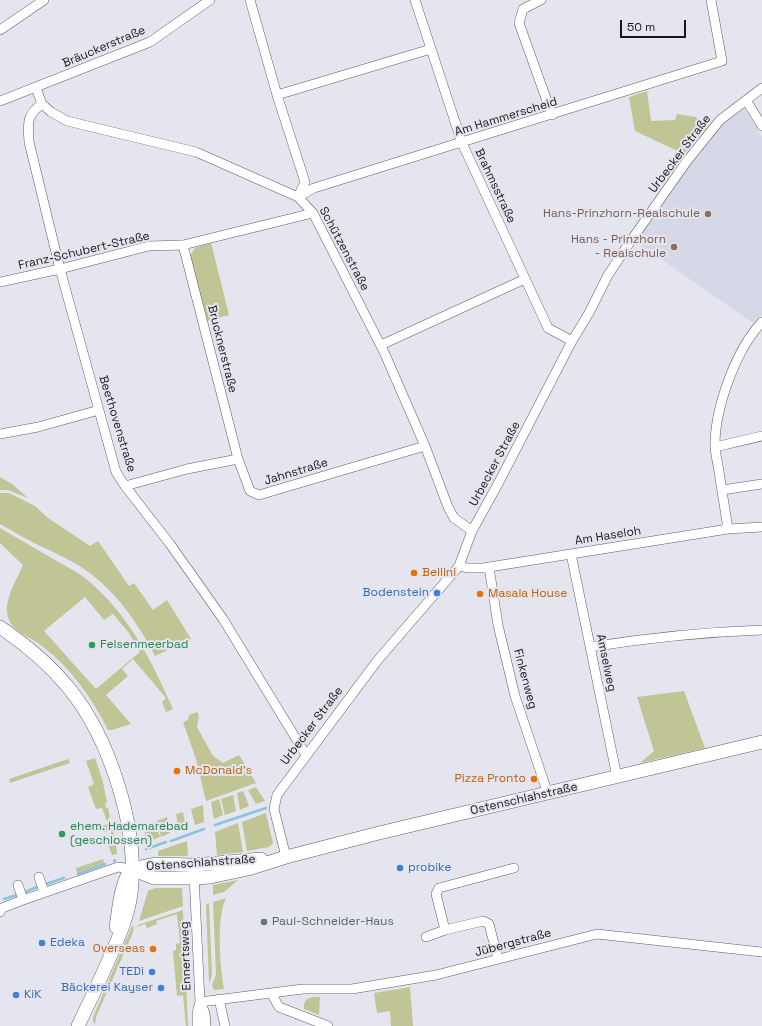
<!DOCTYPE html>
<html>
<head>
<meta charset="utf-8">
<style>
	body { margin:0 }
	#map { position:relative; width:762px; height:1026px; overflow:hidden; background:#e4e5ee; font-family:"Space Grotesk",sans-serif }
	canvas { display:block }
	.scale { position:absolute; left:620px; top:20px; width:66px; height:18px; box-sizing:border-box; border:2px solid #17171a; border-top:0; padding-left:5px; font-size:12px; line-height:14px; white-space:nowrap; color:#17171a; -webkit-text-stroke:3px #e4e5ee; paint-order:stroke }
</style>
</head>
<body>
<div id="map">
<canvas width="762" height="1026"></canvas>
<div class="scale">50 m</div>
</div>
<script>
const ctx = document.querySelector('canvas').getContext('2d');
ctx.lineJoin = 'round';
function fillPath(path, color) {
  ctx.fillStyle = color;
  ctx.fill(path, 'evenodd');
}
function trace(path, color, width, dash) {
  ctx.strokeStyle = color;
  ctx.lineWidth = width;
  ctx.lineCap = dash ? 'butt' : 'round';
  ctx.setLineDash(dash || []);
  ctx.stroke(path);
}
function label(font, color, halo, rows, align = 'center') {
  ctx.font = font + ' "Space Grotesk",sans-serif';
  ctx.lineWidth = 4;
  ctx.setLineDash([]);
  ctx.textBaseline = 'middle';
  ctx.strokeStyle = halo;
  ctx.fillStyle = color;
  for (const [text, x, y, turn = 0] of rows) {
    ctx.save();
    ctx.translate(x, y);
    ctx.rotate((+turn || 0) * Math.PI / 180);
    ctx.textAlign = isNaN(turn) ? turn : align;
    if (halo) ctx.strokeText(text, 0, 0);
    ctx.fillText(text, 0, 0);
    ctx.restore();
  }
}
fillPath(new Path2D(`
	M 744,108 L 762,137 L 762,315 L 753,323 L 635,241 L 674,186 L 721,124 Z`), '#d6d8e8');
fillPath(new Path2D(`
	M 647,91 L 651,121 L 675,120 L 677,114 L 696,117 L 706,128 L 684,154 L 635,131 L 629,97 Z
	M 211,243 L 229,315 L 206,321 L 190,256 L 195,248 Z
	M 0,477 L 12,484 L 28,498 L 8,490 L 0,490 Z
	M 0,493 L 9,493 L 35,506 L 48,518 L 90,546 L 98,541 L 129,586 L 134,583 L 153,610 L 167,600 L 191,639 L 155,656 C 138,623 116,591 84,569 C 68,558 50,551 32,542 C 21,536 11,530 0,524 Z
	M 0,528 C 18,539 37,549 55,560 C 64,565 73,570 81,575 C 126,609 151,659 173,709 L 166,712 L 162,702 L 166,698 L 133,659 L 122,669 L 128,676 L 106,695 L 131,724 L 112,730 L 108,730 C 92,698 71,668 42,646 C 31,637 12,632 8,617 C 3,601 17,579 23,565 L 0,543 ZM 85,597 L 104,620 L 113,614 L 129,633 L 140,652 L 96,689 L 44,631 Z
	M 684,691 L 705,748 L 640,763 L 654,751 L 637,697 Z
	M 197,712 L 199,716 L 197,727 L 213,756 L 223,763 L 239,755 L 256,783 L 206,801 L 196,759 L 183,722 L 188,720 L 189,715 Z
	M 95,758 L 103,782 L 107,803 L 105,803 L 106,808 L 108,808 L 110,817 L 108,818 L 109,823 L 111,822 L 116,844 L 117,854 L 112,855 L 107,842 L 113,840 L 110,830 L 104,832 L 102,826 L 108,824 L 102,808 L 96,809 L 88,787 L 94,784 L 86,761 Z
	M 68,759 L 70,763 L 10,783 L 9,779 Z
	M 256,787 L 265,801 L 256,804 L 248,790 Z
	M 243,791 L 249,806 L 240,810 L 237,793 Z
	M 233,795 L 236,811 L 225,815 L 221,799 Z
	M 219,799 L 223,815 L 214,819 L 211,802 Z
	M 203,805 L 204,822 L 195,825 L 191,809 Z
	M 183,812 L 186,828 L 179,830 L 176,814 Z
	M 266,813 L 273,843 L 269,847 L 247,851 L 242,822 Z
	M 167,817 L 170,833 L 161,837 L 157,821 Z
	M 155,822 L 160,837 L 146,842 L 144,825 Z
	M 238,823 L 243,852 L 217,855 L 215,832 Z
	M 187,841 L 188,856 L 158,856 L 158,851 Z
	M 103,859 L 104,863 L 77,873 L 76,868 Z
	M 238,880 L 224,892 L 213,895 L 213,885 Z
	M 155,888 L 182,888 L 183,906 L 139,921 L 148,891 Z
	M 226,898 C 216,918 220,966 224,989 L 214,990 L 212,985 L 216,975 L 213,902 Z
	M 209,903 L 212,974 L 211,979 L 209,983 L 206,905 Z
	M 183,910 L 183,912 L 188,1026 L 186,1026 L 183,995 L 177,996 L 173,951 L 176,950 L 176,944 L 180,943 L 177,914 L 156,921 L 157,924 L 147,928 L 145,924 L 137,927 L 138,925 Z
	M 132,926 L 134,927 L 132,935 L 96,1017 L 95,1025 L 93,1021 L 93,1017 Z
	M 410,987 L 413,1026 L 391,1026 L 390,1011 L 377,1013 L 374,993 Z
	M 320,997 L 319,1015 L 304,1009 C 303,997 311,997 320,997 Z`), '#c1c495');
trace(new Path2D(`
	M 215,825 L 266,808
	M 171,841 L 204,829
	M 146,849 L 166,842
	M 114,861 L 115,860
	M 78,874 L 105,864
	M 46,884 L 64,878
	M 25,892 L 37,887
	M 4,899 L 17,895`), '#89c4de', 2.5);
const street = new Path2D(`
	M 250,0 L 277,95 L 305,182 L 298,197
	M 415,0 L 462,143 L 548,328 L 572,341
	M 541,0 L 523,9 L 519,23 L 552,115
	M 0,30 L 44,0
	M 36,88 L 42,104 L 51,112 L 67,121 L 196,152 L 298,197 L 313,213 L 384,352 L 425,446 L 448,507 L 454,518 L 472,531
	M 277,95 L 431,49
	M 746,100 L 762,126
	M 0,101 L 150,42 L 210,0
	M 42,104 C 26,115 28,124 29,142 L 60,269 L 116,472 L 125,486 L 170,544 L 223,619 L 306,755
	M 298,197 L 314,188 L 722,61 L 711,0
	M 183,245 L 238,459
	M 0,282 L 60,269 L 149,246 L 183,245 L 313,213
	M 381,345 L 525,279
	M 0,434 L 38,427 L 99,410
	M 715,447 L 762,436
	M 125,486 L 187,469 L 238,459 L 250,491 L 259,495 L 425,446
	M 722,490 L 762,484
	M 728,529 C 725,510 722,491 719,472 C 718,463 715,454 715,445 C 715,408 736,349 762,322
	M 571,554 L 617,777
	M 459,566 L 467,568 L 483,568 L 728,529 L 762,527
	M 489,567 L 498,625 L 515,696 L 548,794
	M 590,647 C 647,638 705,632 762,630
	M 286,857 L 274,809 L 277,795 L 377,661 L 459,566 L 472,531 L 499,482 L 572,341 L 589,313 L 608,275 L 630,242 L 687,161 L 720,120 L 762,88
	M 194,874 L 200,1002 L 197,1013 L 197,1026
	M 39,877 L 44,892
	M 18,885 L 23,900
	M 0,912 L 2,908 L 23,900 L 118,867 L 131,869
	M 426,937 L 445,930
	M 498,959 L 489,924 L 483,921 L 445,930 L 436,894 L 439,888 L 514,868
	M 271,993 L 279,1007 L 328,1026
	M 219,999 L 225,1026
	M 200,1002 L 303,989 L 352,989 L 436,975 L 597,934 L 762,952
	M 200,1002 L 205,1013 L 206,1026`);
const secondary = new Path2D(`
	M 0,627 C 25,644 49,664 68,687 C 110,738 139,829 131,894 C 128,916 119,937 110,957 C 100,980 89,1003 78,1026
	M 131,869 L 154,878 L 195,878 L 210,877 L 248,869 L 286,857 L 379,833 L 762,742
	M 131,869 L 155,864 L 194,865 L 261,859
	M 116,927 C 119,908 120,889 129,872`);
trace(street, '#5c5d64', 10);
trace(secondary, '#5c5d64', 14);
trace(street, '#fff', 9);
trace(secondary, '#fff', 13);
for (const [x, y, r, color] of [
	[708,214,4,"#8d6e63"],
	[674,247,4,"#8d6e63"],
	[414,573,4,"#e8710a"],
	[437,593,4,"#3f7fe0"],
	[480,594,4,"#e8710a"],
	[92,645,4,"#2e9e5b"],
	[177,771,4,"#e8710a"],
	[534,779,4,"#e8710a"],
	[62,834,4,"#2e9e5b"],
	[400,868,4,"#3f7fe0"],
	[264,922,4,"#6b7280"],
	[42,943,4,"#3f7fe0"],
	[153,949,4,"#e8710a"],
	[152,972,4,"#3f7fe0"],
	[161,988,4,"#3f7fe0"],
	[16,995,4,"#3f7fe0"]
]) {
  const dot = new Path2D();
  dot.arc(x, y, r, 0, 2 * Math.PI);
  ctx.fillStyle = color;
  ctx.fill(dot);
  trace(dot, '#e4e5ee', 1.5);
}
label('12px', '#17171a', '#e4e5ee', [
	["Bräuckerstraße",104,47,-23],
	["Am Hammerscheid",506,117,-17],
	["Urbecker Straße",680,154,-53],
	["Brahmsstraße",495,186,65],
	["Schützenstraße",344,249,62],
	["Franz-Schubert-Straße",84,251,-13],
	["Brucknerstraße",222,349,76],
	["Beethovenstraße",117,424,73],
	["Urbecker Straße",495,464,-62],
	["Jahnstraße",296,472,-17],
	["Am Haseloh",608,536,-9],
	["Amselweg",606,663,78],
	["Finkenweg",525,679,75],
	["Urbecker Straße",312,726,-53],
	["Ostenschlahstraße",524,799,-13],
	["Ostenschlahstraße",201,863,-4],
	["Jübergstraße",513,943,-15],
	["Ennertsweg",186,956,-92]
]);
label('12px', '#785e54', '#e4e5ee', [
	["Hans-Prinzhorn-Realschule",700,214],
	["Hans - Prinzhorn",666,240],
	["- Realschule",666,254]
], 'right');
label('12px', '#c56008', '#e4e5ee', [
	["Bellini",422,573],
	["Masala House",488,594],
	["McDonald's",185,771],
	["Pizza Pronto",526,779,"right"],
	["Overseas",145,949,"right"]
], 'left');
label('12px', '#366cbe', '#e4e5ee', [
	["Bodenstein",429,593],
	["probike",408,868,"left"],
	["Edeka",50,943,"left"],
	["TEDi",144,972],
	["Bäckerei Kayser",153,988],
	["KiK",24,995,"left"]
], 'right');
label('12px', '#27864d', '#e4e5ee', [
	["Felsenmeerbad",100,645],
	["ehem. Hademarebad",70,827],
	["(geschlossen)",70,841]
], 'left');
label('12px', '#5b616d', '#e4e5ee', [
	["Paul-Schneider-Haus",272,922]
], 'left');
</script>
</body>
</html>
